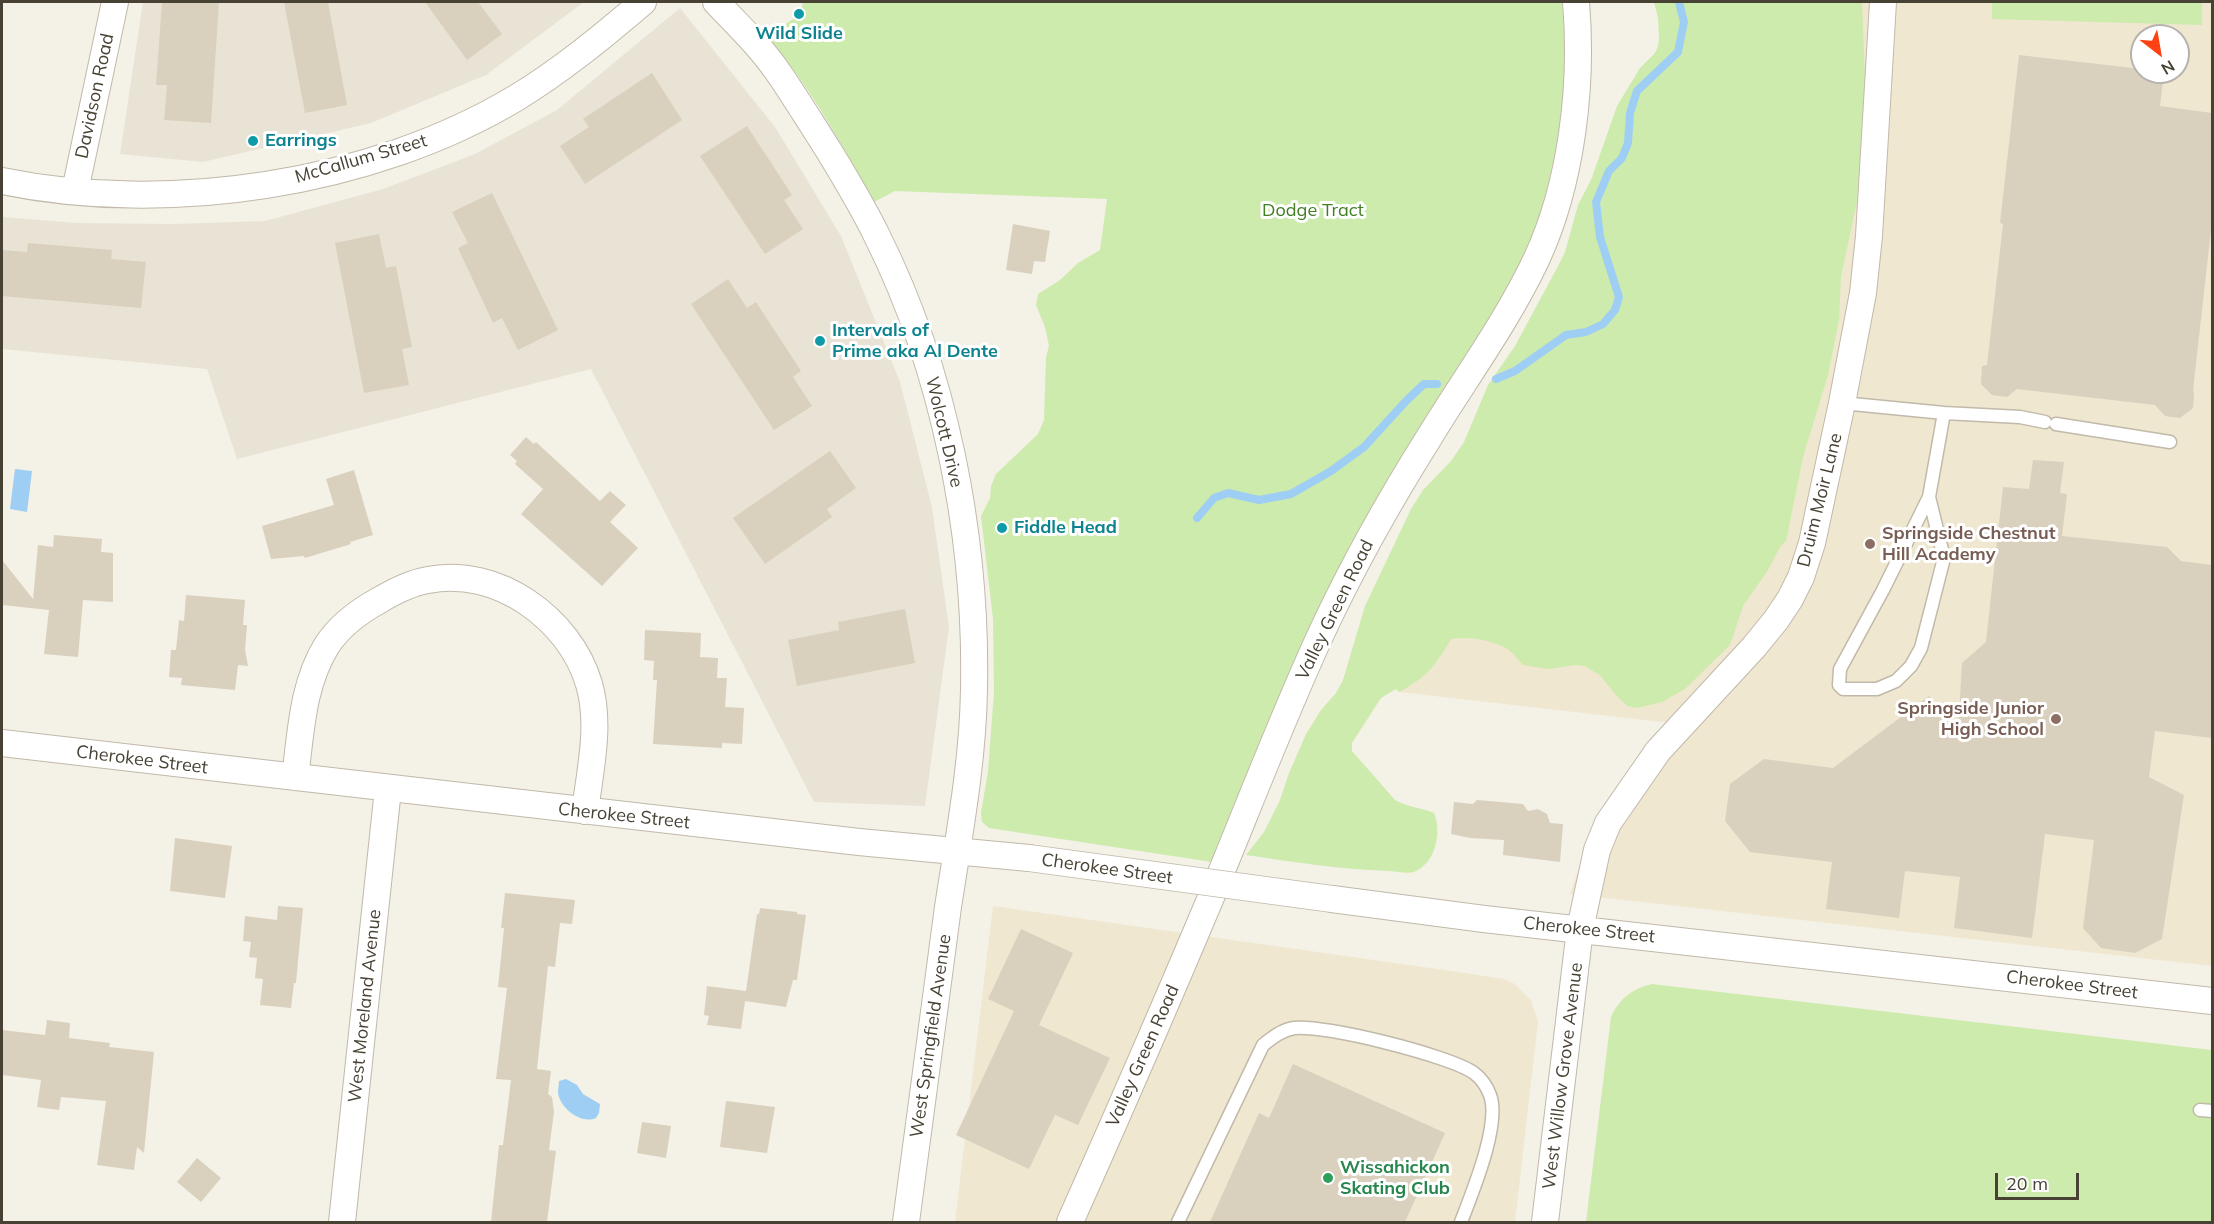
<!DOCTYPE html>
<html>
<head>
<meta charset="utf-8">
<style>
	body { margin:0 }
	#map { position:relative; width:2214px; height:1224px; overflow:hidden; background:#f4f1e7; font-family:Mulish,sans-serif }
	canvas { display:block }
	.frame { position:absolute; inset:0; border:3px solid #484235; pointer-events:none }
	.north { position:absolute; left:2130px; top:24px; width:60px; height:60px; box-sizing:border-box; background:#fff; border:2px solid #b6b3ae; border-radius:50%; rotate:149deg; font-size:16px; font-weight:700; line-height:24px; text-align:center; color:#484235 }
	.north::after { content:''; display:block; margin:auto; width:21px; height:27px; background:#ff4113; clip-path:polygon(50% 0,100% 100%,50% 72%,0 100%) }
	.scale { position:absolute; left:1995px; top:1173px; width:84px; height:27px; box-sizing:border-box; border:3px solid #484235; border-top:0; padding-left:8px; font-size:18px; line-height:21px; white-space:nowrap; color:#484235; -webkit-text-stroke:4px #fff; paint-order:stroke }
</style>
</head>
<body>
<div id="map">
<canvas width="2214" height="1224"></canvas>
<div class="frame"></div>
<div class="north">N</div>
<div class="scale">20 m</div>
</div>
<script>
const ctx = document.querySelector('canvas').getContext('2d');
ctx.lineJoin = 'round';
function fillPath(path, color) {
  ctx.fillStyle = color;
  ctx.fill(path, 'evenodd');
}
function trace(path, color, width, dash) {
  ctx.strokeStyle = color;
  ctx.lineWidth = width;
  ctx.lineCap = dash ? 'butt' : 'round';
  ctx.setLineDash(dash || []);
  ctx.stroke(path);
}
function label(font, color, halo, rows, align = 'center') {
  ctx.font = font + ' Mulish,sans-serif';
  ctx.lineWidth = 6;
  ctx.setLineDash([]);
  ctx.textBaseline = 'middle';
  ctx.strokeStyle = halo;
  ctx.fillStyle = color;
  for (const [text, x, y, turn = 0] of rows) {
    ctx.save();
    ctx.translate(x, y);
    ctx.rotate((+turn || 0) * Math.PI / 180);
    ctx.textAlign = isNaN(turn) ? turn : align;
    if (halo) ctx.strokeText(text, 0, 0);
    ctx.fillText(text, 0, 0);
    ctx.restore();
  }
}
fillPath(new Path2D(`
	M 143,2 L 584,2 L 486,75 L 371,123 L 203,162 L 120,154 Z
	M 680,8 L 775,127 L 841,236 L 900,382 L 932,507 L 949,627 L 925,806 L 814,802 L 591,369 L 237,459 L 207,369 L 2,349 L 2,217 L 78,223 L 174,224 L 265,221 L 383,189 L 475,154 L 557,110 Z`), '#e9e3d5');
fillPath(new Path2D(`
	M 1724,2 L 2212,2 L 2212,966 L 1570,894 L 1589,840 L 1671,723 L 1399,692 L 1656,397 ZM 2142,36 L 2178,36 L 2178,72 L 2142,72 Z
	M 993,906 L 1458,972 L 1504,979 L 1515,984 L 1531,1000 L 1538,1022 L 1515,1222 L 955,1222 Z`), '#efe7d0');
fillPath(new Path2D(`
	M 803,2 L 1562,2 C 1569,69 1562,138 1543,203 C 1530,248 1506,290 1482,331 C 1438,404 1389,474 1348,549 C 1336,573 1326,598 1315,622 C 1278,701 1246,782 1212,862 L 989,828 L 982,822 L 981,813 L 988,771 L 994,692 L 993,619 L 981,516 L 990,498 L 991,486 L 996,474 L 1038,434 L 1044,420 L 1046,357 L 1049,346 L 1045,327 L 1036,305 L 1038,294 L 1060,280 L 1078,263 L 1100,250 L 1107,199 L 895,191 L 874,202 C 842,145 810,86 767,36 L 801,14 Z
	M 1654,2 L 1862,2 L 1865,77 L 1857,201 L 1841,277 L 1839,320 L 1828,375 L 1803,457 L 1786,541 L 1780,547 L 1768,570 L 1743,606 L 1730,645 L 1685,689 L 1662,702 L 1637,708 L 1627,706 L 1615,694 L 1600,675 L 1584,666 L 1576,665 L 1548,669 L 1523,665 C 1518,660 1514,654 1509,650 C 1493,640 1469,636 1451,639 C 1435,666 1427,677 1399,692 L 1396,689 L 1381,698 L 1352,743 L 1352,751 L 1395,800 C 1407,807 1422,808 1434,813 C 1442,832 1436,863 1414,872 C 1407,874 1395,871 1387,871 C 1339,869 1293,862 1246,855 L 1264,832 L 1280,800 L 1289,773 L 1306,734 L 1321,710 L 1336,693 L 1343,680 L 1365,606 L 1411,509 L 1423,490 L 1451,461 L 1464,442 L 1488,385 L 1515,346 L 1557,268 L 1565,252 L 1578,205 L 1591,180 L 1617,106 L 1640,68 L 1655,53 L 1658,46 L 1659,39 L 1658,18 Z
	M 1992,2 L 2202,2 L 2202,25 L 1992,19 Z
	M 1652,984 L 2212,1050 L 2212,1222 L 1586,1222 L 1611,1017 C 1620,998 1632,989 1652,984 Z`), '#cdebad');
fillPath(new Path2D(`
	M 15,469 L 32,471 L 27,512 L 10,509 Z
	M 566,1079 L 577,1085 L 583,1094 L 600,1104 L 599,1113 L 596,1118 C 582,1124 564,1111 559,1097 C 557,1092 559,1086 559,1081 Z`), '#9fcef5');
trace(new Path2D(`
	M 1496,379 L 1515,371 L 1566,335 L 1586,332 L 1603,324 L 1615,310 L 1619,297 L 1600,237 L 1596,202 L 1609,171 L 1622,158 L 1628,143 L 1630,113 L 1637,91 L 1678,52 L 1684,22 L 1679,2
	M 1197,518 L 1214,498 L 1228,493 L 1259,500 L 1291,494 L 1331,471 L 1364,447 L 1407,400 L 1424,384 L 1437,384`), '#9fcef5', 8);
fillPath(new Path2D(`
	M 162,2 L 219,2 L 211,123 L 164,120 L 167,85 L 156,85 Z
	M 284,2 L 328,2 L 347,105 L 305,113 Z
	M 425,2 L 478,2 L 502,34 L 467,60 Z
	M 2019,55 L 2142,69 L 2142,72 L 2164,72 L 2160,106 L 2212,113 L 2212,221 L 2193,390 L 2194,393 L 2193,408 L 2180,418 L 2165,416 L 2155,405 L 2017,389 L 2007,397 L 1992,395 L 1981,384 L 1982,366 L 1987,365 L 2003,224 L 2000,223 Z
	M 652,73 L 682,120 L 585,184 L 560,146 L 589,127 L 583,119 Z
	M 747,126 L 792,195 L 784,200 L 803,229 L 765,254 L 700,156 Z
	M 492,193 L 558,330 L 518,350 L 502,318 L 493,323 L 458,248 L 468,243 L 452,212 Z
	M 1013,224 L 1050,231 L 1045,262 L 1034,261 L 1032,274 L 1006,270 Z
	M 379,234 L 386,268 L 396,266 L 412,347 L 402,349 L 409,385 L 364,393 L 335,243 Z
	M 28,243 L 112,250 L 111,259 L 146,262 L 141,308 L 2,296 L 2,250 L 27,252 Z
	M 728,279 L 747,308 L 756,302 L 801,371 L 793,377 L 812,406 L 774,430 L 691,304 Z
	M 526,437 L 534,444 L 536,442 L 600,501 L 610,491 L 626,505 L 610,522 L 638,548 L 602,586 L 521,514 L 543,489 L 515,464 L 517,461 L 510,455 Z
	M 830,451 L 856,488 L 827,509 L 832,517 L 765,564 L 733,518 Z
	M 2033,460 L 2064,462 L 2060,493 L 2067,494 L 2062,536 L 2167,547 L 2181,561 L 2212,565 L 2212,738 L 2155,731 L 2149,777 L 2184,795 L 2162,939 L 2135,953 L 2101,948 L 2083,928 L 2094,840 L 2045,834 L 2032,938 L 1954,928 L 1960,877 L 1905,871 L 1899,918 L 1826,909 L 1832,862 L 1750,852 L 1725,821 L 1730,784 L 1764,759 L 1833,768 L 1929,696 L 1958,733 L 1962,663 L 1986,642 L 2003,487 L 2029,489 Z
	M 354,470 L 373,535 L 350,542 L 351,544 L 305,558 L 304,556 L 271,559 L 262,526 L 334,505 L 326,479 Z
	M 54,535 L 102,539 L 101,552 L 113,553 L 113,602 L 83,600 L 78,657 L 44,654 L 49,610 L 2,605 L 2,560 L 33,599 L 38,545 L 53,547 Z
	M 186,595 L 245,600 L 243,625 L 247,625 L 245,650 L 248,666 L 238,665 L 235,690 L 181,685 L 182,678 L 169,677 L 171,650 L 176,650 L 179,620 L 184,621 Z
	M 905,609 L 915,663 L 797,686 L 788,640 L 839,630 L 838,622 Z
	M 645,630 L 701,633 L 700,657 L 718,658 L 717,678 L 727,678 L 725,707 L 744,708 L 742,744 L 722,743 L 722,748 L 653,744 L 657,680 L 653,680 L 654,661 L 644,660 Z
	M 1477,800 L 1523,804 L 1528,811 L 1538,809 L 1547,814 L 1550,823 L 1563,824 L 1560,862 L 1503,855 L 1504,840 L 1470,838 L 1451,834 L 1454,802 L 1473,804 Z
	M 175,838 L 232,846 L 225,898 L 170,891 Z
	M 505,893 L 575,900 L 572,924 L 560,923 L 555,967 L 548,966 L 537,1069 L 551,1071 L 548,1094 L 552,1097 L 554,1112 L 549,1150 L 556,1151 L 547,1222 L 491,1222 L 499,1145 L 503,1145 L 511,1080 L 496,1079 L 507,988 L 498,987 L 504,928 L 501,928 Z
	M 278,906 L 303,908 L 296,983 L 294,983 L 291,1008 L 260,1005 L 263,979 L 255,978 L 257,958 L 249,957 L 251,942 L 243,941 L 245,916 L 277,920 Z
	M 760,908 L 797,912 L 797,914 L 806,915 L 797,980 L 793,980 L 786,1007 L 745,1001 L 741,1029 L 707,1025 L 709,1016 L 704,1015 L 707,986 L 746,991 L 757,914 L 759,914 Z
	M 1021,929 L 1073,953 L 1039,1025 L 1110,1058 L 1078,1125 L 1055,1115 L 1029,1169 L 956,1135 L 1014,1011 L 988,999 Z
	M 47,1020 L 70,1023 L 69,1038 L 110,1043 L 109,1047 L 154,1052 L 144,1153 L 137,1147 L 134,1170 L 97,1165 L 106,1101 L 61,1097 L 59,1110 L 37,1107 L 41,1080 L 2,1075 L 2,1030 L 45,1035 Z
	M 1293,1064 L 1445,1133 L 1405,1222 L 1210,1222 L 1259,1113 L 1269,1118 Z
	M 726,1101 L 775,1107 L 767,1153 L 720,1147 Z
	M 642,1122 L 671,1126 L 666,1158 L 637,1153 Z
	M 197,1158 L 221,1178 L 201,1202 L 177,1182 Z`), '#dad0be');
const lane = new Path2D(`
	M 1842,403 L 1944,413 L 1929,497 L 1944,558 L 1921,648 L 1911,666 L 1896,681 L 1877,689 L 1843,689 L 1839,685 L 1840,669 L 1883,590 L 1929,497
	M 1944,413 L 2020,417 L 2045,422
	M 2056,424 L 2170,442
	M 2200,1110 L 2212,1111
	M 1178,1222 L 1263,1045 C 1273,1037 1282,1030 1294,1028 C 1323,1024 1451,1056 1474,1073 C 1482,1079 1487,1087 1490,1095 C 1501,1124 1472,1193 1461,1222`);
const street = new Path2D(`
	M 716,2 C 738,25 762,48 780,75 C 797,100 813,126 829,151 C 846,179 863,207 877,236 C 945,372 977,537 974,689 C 973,762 959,835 948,907 C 933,1012 919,1117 906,1222
	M 2,181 C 167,215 371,185 516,98 C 562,70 603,36 643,2
	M 75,191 L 115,2
	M 2,743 L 859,842 L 1029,858
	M 295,777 C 301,733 302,685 327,645 C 339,627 358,612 378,601 C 393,592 410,583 428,580 C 497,566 570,619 589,684 C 601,724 590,771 585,811
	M 1332,899 L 1484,919 L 2212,1001
	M 342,1222 L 388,789
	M 1070,1222 C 1119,1112 1167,1002 1214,890 C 1249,805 1282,719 1320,636 C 1352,567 1389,501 1430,436 C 1466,377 1508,320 1537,258 C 1572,182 1583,84 1576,2
	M 1545,1222 L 1580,929 L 1597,850 L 1608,823 L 1658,751 L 1754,647 L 1776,620 L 1790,599 L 1801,577 L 1812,543 L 1842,403 L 1863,293 L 1869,236 L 1883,2`);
trace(lane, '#c1b9a9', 15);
trace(street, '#c1b9a9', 28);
trace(lane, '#fff', 12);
trace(street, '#fff', 26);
const streetBridge = new Path2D(`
	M 1029,858 L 1332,899`);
trace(streetBridge, '#c1b9a9', 28, []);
trace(streetBridge, '#fff', 26);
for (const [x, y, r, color] of [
	[799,14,6,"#0f9aa8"],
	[253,141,6,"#0f9aa8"],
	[820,341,6,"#0f9aa8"],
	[1002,528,6,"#0f9aa8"],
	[1870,544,6,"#8d6e63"],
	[2056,719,6,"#8d6e63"],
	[1328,1178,6,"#2e9e5b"]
]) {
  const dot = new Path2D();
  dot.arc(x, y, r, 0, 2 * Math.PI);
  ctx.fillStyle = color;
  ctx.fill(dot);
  trace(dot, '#fff', 2);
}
label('bold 18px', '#0d838f', '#fff', [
	["Wild Slide",799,34,"center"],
	["Earrings",265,141],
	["Intervals of",832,331],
	["Prime aka Al Dente",832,352],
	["Fiddle Head",1014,528]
], 'left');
label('18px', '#484235', '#fff', [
	["Davidson Road",95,96,-78],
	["McCallum Street",361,159,-16],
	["Wolcott Drive",944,432,77],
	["Druim Moir Lane",1820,500,-76],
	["Valley Green Road",1335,610,-64],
	["Cherokee Street",142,760,7],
	["Cherokee Street",624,816,6],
	["Cherokee Street",1107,869,8],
	["Cherokee Street",1589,930,6],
	["Cherokee Street",2072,985,7],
	["West Moreland Avenue",365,1006,-84],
	["West Springfield Avenue",931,1036,-82],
	["Valley Green Road",1143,1056,-66],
	["West Willow Grove Avenue",1563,1076,-83]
]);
label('18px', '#427e24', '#fff', [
	["Dodge Tract",1313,211]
]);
label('bold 18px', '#785e54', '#fff', [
	["Springside Chestnut",1882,534],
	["Hill Academy",1882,555],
	["Springside Junior",2044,709,"right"],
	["High School",2044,730,"right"]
], 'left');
label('bold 18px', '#27864d', '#fff', [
	["Wissahickon",1340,1168],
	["Skating Club",1340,1189]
], 'left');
</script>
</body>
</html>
